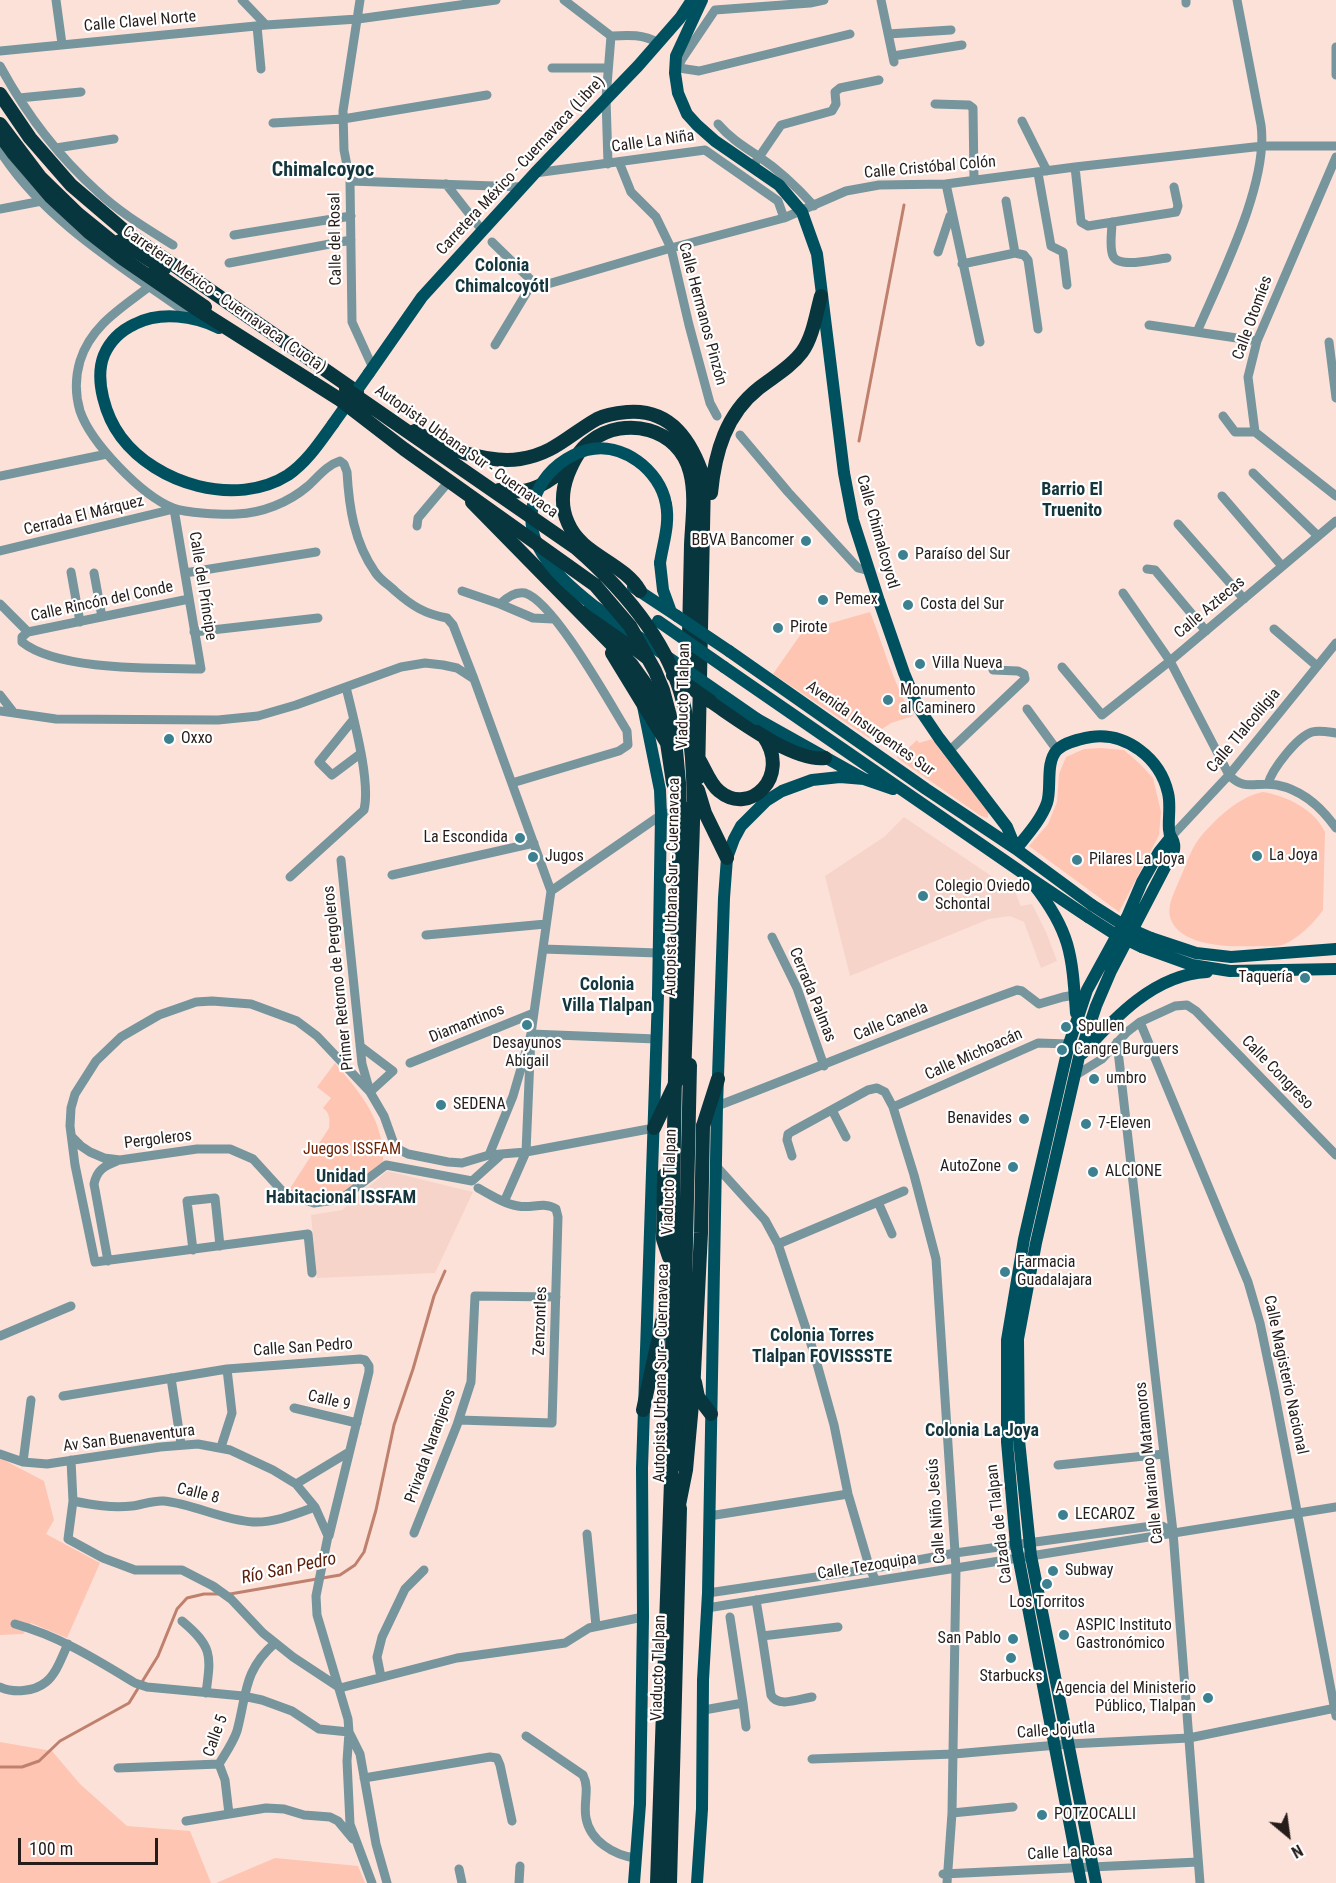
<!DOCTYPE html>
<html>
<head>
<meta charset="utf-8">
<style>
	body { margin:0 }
	#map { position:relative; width:1336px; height:1883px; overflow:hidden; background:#fce1d9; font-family:"Roboto Condensed",sans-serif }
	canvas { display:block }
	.north { position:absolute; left:1258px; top:1805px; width:60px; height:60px; -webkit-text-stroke:4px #fff; paint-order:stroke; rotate:151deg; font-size:16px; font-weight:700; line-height:24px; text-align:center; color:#261d1a }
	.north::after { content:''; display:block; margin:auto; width:21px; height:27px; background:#261d1a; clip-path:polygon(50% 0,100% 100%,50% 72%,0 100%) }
	.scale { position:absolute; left:18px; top:1838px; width:140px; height:27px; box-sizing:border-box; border:3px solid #261d1a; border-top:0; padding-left:8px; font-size:18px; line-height:21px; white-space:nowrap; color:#261d1a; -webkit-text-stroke:4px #fff; paint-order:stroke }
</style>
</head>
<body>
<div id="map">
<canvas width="1336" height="1883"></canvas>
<div class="north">N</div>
<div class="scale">100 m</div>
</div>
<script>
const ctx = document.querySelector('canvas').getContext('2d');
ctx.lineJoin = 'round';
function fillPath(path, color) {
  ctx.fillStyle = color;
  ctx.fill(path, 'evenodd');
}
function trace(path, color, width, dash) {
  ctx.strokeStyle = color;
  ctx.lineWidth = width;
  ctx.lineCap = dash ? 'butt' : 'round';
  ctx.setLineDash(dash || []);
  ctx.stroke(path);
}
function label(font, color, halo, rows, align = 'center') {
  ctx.font = font + ' "Roboto Condensed",sans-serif';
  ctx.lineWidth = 4.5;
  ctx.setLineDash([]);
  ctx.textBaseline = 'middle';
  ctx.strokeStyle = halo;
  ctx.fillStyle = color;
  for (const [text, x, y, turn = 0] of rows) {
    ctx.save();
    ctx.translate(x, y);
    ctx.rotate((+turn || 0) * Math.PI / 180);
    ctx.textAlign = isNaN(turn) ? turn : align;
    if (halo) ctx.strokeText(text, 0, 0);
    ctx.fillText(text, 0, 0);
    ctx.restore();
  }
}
fillPath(new Path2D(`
	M 904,817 L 1015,892 L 1021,906 L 1032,904 L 1046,932 L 1057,961 L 1041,968 L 1024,922 L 1010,916 L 989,919 L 850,976 L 825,876 L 884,837 Z
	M 387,1171 L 473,1192 L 435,1273 L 317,1278 L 311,1215 L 342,1210 Z`), '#f7d4c9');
fillPath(new Path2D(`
	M 870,612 C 884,647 893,684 913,716 L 891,723 L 869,738 L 773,674 L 803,631 Z
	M 932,739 L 988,811 L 988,818 L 981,816 L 897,758 L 898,754 L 900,755 L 901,751 L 904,752 L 917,740 L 919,743 Z
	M 1100,748 L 1124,750 L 1140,764 L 1153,778 L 1161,812 L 1159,835 L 1119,912 L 1029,846 L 1048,824 L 1057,802 L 1059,774 L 1066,757 L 1084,749 Z
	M 1263,792 C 1287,796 1314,809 1325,832 L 1323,910 C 1315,922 1297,940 1282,945 C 1275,947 1266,946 1259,946 C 1234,947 1183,948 1171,920 C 1166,907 1174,893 1179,881 C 1185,868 1190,851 1198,840 C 1214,820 1239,796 1263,792 Z
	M 335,1063 C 361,1094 385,1121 383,1164 L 341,1198 L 313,1202 L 287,1193 L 329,1128 C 330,1120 330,1113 323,1108 L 331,1098 L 317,1087 Z
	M 0,1458 L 44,1481 L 54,1520 L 46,1534 L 100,1563 L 67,1638 L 31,1623 L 23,1634 L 0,1635 Z
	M 0,1742 L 52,1751 L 80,1784 L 127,1826 L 190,1831 L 211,1883 L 0,1883 Z
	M 275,1858 L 358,1866 L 365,1883 L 216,1883 Z`), '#fec5b3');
trace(new Path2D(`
	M 859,441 L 904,205
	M 230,1594 L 340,1575 L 355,1565 L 364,1552 L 376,1510 L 394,1425 L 413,1369 L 434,1296 L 445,1271
	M 0,1767 L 22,1767 L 39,1761 L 60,1741 L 129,1703 L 158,1656 L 177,1609 L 187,1598 L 204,1594 L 220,1594`), '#bf816d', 3);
trace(new Path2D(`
	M 56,0 L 62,44
	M 242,0 L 266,25
	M 360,0 L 343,111 L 344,150 L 350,181 L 352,322 L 373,368
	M 564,0 L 611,36 C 629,35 642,34 659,43
	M 881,0 L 894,62
	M 1186,0 L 1186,3
	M 257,26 L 261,69
	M 888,34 L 951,30
	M 1336,47 L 1336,75
	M 0,51 L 266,25 L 358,19 L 496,0
	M 893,56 L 962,45
	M 0,66 C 25,112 58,156 97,191 C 119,212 146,228 173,245
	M 552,68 L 608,68
	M 679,68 L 699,71 L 850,34
	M 677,70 L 682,59 L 715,10 L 810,3 L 824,0
	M 19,98 L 81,92
	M 935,104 L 969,105 L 973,108 L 974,180
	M 1022,121 L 1047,171
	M 273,123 L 343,119 L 487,95
	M 718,124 C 730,138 743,146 758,156 C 779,170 797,187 814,206
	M 56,148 L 114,139
	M 0,151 C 46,223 126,269 194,318
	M 1336,157 L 1257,341 L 1248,377 L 1255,432 L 1336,496
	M 619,162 L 631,192 L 656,217 L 671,248 L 689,325 L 710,403 L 717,416
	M 608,164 L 606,98 L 611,36
	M 753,166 L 781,125 L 832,111 L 836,104 L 835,92 L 840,88 L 879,80
	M 1075,167 L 1081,222 L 1088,226 L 1176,212 L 1178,206 L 1174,187
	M 535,173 L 705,150 L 778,201 L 784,218
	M 1038,173 L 1051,246 L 1063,252 L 1067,285
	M 350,181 L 523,187
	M 446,184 L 478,225
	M 946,184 L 980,342
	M 1006,201 L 1015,253
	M 0,209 L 42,201
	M 1112,222 C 1112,232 1109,247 1113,256 C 1119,269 1155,259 1167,258
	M 234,235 L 351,216
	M 492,242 L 533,282 L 541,286 L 671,248 L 784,218 L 846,191 L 879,185 L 946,184 L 1075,167 L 1263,146 L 1336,146
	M 938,252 L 950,216
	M 229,263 L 351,240
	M 962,264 L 1015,253 L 1024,255 L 1028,260 L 1038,329
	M 150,286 C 123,307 91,325 80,361 C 75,378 75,394 80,411 C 91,443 141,495 173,508 C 185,513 223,515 237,514 C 262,513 288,503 308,486 C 318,477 327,465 340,461 L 344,464 L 347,472 C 349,507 354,542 375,572 C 380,580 389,585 395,591 C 412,606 425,614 447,618 L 453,625 L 474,679 L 551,891 L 531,1034 L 526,1152 L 504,1202
	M 1149,325 L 1257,341
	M 1197,332 C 1220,278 1269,183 1261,125 L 1237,0
	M 1329,342 L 1336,398
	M 495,345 L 533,282
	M 1223,416 L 1235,432 L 1255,432
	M 740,435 L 788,492 L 858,568 L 870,571
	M 1253,473 L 1318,536
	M 0,476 L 107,454
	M 1222,496 L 1282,566
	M 1178,524 L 1244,599
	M 417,526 L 418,518 L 450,480
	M 0,551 L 174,509 L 201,669 C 155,668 58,671 22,642 L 22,637 L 28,632 L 189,599
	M 1147,569 L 1155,570 L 1206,631
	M 71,572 L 80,622
	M 94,573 L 102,617
	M 185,573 L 316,552
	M 462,591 L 500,604 C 506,598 515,591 525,593 C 554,602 609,702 627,731 L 628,745 L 619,751 L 512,783
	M 1123,593 L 1170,661 L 1229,775 C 1245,792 1256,781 1277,785 C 1302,790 1322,808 1336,828
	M 0,604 L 28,632
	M 500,604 L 533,618 L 553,619
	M 1274,629 L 1317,666
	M 194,632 L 318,618
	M 1062,667 L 1102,715 L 1170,661 L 1336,521
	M 0,695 L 14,713
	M 1027,709 L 1057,750
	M 0,711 L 56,719 L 218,720 L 258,716 L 296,705 L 401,667 L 425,663 L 443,665 L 457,668 L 474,679
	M 353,720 L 319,762 L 332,775 L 360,754
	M 949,751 L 1025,679 L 1024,674 L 1018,671 L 993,670
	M 1268,784 C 1272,769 1297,737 1312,732 C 1320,730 1328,732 1336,733
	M 1171,837 L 1229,775 L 1336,643
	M 341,860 L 362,1064 L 370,1092 L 393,1071 L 360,1046
	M 392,875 L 534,843
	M 290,877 L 364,810 C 371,781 353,717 346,687
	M 551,891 L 661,815 L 674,812
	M 426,935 L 546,924
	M 772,937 L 797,988 L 824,1066
	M 543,949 L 658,953
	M 1140,1022 L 1248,1282 L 1260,1323 L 1274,1390 L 1336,1716
	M 1117,1042 L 1173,1532 L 1200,1883
	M 410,1063 L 534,1013
	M 1076,1075 L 1102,1059 L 1127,1032 L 1140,1022 L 1175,1006 L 1187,1005 L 1196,1011 L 1336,1155
	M 717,1106 C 817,1068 916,1026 1017,990 L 1022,991 L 1039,1004 L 1063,997 L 1075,995
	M 893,1107 L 1038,1043 L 1069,1044
	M 832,1110 L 846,1137
	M 72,1137 L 81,1146 L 90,1152 L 104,1158 L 120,1160 L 197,1149 L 230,1149 L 253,1159 L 284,1193 L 314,1203 L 341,1199 L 386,1165 L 472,1181 L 502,1154
	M 489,1155 L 513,1096 L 531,1034 L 656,1039
	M 792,1156 L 787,1140 L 788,1134 L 793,1131 L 868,1090 L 877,1088 L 885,1092 L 893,1107 L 914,1175 L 936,1259 L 956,1568 L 952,1813 L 947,1883
	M 717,1167 L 765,1220 L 778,1244 L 814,1353 L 834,1425 L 848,1494 L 870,1569 L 876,1581
	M 878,1202 L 892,1234
	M 778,1244 L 904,1191
	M 193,1250 L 187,1201 L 215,1198 L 220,1246
	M 108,1261 L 94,1184 C 97,1170 104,1166 117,1161
	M 312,1273 L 308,1234 L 95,1262 L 75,1165 L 70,1126 L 71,1108 L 75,1094 L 96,1061 L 121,1037 L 159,1015 L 196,1002 L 212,1001 L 251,1004 L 297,1021 L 317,1036 L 370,1092 L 384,1116 L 394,1144 L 400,1150 L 408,1154 L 448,1162 L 462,1163 L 489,1155 L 526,1152 L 654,1128
	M 0,1336 L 71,1306
	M 171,1378 L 181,1444
	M 63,1396 L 227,1369 L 360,1359 L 365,1360 L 369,1366 L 369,1372 L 329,1536
	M 294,1408 L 357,1423
	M 459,1420 L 552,1423 L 558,1217 L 556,1209 C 545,1201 531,1209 518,1206 C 504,1204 491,1195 478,1188
	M 221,1447 L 232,1413 L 227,1369
	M 0,1454 L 23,1462 L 47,1464 L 160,1447 L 198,1444 L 230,1450 L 273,1470 L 296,1484 L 315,1507 L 328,1536 L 316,1596 L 317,1615 L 348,1719 L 349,1732 L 347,1761 L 350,1824 L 372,1883
	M 71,1460 L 73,1501 L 68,1539 L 103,1558 L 135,1570 L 182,1570 L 213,1586 L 231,1599 L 263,1633 L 293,1657 L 340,1688 L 457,1658 L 565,1643 L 589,1628 L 643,1617
	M 23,1462 L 31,1400
	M 1058,1465 L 1164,1454
	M 296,1484 L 349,1452
	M 73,1501 C 93,1505 111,1508 132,1506 C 142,1505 153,1500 164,1501 C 194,1504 222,1520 253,1522 C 274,1523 296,1514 315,1507
	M 709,1516 L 848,1494
	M 414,1533 L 457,1425 L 471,1382 L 475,1296 L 556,1297
	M 587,1534 L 596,1626
	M 708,1593 L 870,1569 L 955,1553 L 1152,1526 L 1162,1526 L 1173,1532
	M 756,1600 L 762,1636
	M 707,1608 L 1336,1507
	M 182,1621 C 213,1647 211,1655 206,1693
	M 15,1624 C 59,1636 97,1660 135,1683 L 147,1687 L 243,1696 L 262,1700 L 292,1711 L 319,1729 L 349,1732
	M 381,1677 L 377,1657 L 382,1637 L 405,1589 L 424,1570
	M 0,1687 C 13,1693 34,1692 46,1682 C 57,1673 62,1656 68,1644
	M 812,1697 C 799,1699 778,1708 771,1695 L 762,1636 L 838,1627
	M 743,1703 L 746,1727
	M 704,1710 L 743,1703 L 730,1617
	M 349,1732 L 360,1754 L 376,1844 L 387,1883
	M 526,1736 L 583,1775 C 590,1789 583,1803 586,1818 C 590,1841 614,1855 635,1858
	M 812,1759 L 954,1754 L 1069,1744 L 1189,1738 L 1336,1708
	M 118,1768 L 219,1764
	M 364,1778 L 490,1757 L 497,1758 L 500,1765 L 512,1821
	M 952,1813 L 1013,1807
	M 229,1814 L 225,1780 L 219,1764 C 225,1754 233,1743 237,1731 C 247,1694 243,1671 275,1643
	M 186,1821 L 266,1808 L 284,1809 L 304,1815 L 330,1817 L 338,1821 L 353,1839
	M 459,1869 L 462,1883
	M 943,1874 L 1198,1862
	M 519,1883 L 520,1866`), '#76959d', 9);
trace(new Path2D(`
	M 702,0 L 676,56 L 675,73 L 678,93 L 687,114 L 697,125 L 715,141 L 779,185 L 802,212 L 817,254 L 844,473 L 853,520 L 879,601 L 904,673 L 918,707 L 939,738 L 1007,827 L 1016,849
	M 219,328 C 194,316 161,311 135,324 C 122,330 110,341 104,355 C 94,380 106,417 121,437 C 156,484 236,508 288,475 C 307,462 320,442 333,424
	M 369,373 L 422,297 L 535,173 L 638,66 L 680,18 L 692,0
	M 660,563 L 663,590 L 671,612
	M 633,587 L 677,616
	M 729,651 L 926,789 L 1016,849 L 1092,905
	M 724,667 L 1027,876 L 1088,917
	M 757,719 L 864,779 L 893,789
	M 1016,849 C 1027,835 1041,820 1047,803 C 1052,788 1045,763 1057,750 C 1065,742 1080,739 1091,737 C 1126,732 1160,758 1168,793 C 1171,805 1168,818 1169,830 C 1169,839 1176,838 1174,850 L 1111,971 L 1096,1006 L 1079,1057 L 1036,1243 L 1018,1339 L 1019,1440 L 1031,1556 L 1096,1883
	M 1034,885 C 1071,932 1072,955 1076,1013
	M 1151,938 L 1196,953 L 1231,957 L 1336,949
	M 1142,947 L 1192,965 L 1230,971 L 1336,969
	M 1082,1054 C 1114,1018 1155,974 1207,972
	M 634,1883 L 640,1804 L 643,1617 L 642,1468 L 658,995 L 661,815 L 660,790 L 643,706
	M 697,1883 L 702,1809 L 703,1680 L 708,1593 L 717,1106 L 724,898 L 727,858 L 734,839 L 741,826 L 766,801 L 782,791 L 812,780 L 840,777 L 864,779
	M 1081,1883 L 1016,1545 L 1007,1442 L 1007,1340 L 1024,1239 L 1069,1044 L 1087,990 L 1127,917 L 1142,882 L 1159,852 L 1171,837`), '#00515f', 12);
trace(new Path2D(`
	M 0,94 L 30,138 L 71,185 L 126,232 L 357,392
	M 0,124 L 40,177 L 78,214 L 126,253
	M 120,241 L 164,269
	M 154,272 L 205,307
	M 415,431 C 440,448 490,464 520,459 C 554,454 570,434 597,419 C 607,414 618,413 628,412 C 672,409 692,442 704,479 L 698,778
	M 499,490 C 530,497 550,482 572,462
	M 711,493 C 715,452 726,414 759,388 C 773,377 791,367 802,352 C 813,337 816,314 821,296
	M 472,502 L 632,665 L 652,693 L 669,728
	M 640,591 C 623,562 581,555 568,523 C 561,508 562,490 568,474 C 573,462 579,449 591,441 C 625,415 679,428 690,472 C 696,495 692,521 691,545 C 690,590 689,636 688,681
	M 588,612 L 646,657
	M 612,653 L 667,743 L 673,783
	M 710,701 C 736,718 793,762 825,758
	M 699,759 C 705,769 710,784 719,791 C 750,817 791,776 764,737
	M 698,790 L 705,813 L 727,858
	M 685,855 L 687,809
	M 703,1126 L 718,1079
	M 654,1128 L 676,1082
	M 695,1382 L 698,1397 L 711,1414
	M 643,1410 L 669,1290
	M 681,1465 L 690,1065
	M 670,1883 L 680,1508`), '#07363f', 14);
trace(new Path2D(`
	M 333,424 L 369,373
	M 660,563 C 663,543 670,524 666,504 C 660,470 622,441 587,450 C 546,461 518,506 538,546 C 550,570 574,590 594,606 L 757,719
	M 677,616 L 729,651
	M 658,621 L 724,667
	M 1092,905 L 1128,928 L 1151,938
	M 1088,917 L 1113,933 L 1142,947`), '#00515f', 12);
trace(new Path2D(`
	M 0,135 L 14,154 L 50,196 L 90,233 L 122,258 L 192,306 L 339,399 L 404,449 L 595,585 L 630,626 L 655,671 L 663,690 L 673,727 L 676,750 L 679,783 L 679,856 L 674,1132 L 671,1481 L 657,1883
	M 346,389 L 576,548 C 623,589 668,640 683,702 C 698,759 693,821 691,879 C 689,945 686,1012 684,1078
	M 673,675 L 710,701
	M 664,1175 L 663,1239 L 669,1257
	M 676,1520 L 686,1470 L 693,1393 L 701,1233 L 703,1126`), '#07363f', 14);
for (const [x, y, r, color] of [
	[806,541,6,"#3d8190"],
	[903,555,6,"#3d8190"],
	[823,600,6,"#3d8190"],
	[908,605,6,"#3d8190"],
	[778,628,6,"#3d8190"],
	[920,664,6,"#3d8190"],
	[888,700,6,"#3d8190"],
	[169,739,6,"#3d8190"],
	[520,838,6,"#3d8190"],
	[1257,856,6,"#3d8190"],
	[533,857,6,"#3d8190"],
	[1077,860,6,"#3d8190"],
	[923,896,6,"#3d8190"],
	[1305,978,6,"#3d8190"],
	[527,1025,6,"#3d8190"],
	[1066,1027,6,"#3d8190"],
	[1062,1050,6,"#3d8190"],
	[1094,1079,6,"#3d8190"],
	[441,1105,6,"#3d8190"],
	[1024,1119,6,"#3d8190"],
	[1086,1124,6,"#3d8190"],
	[1013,1167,6,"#3d8190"],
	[1093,1172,6,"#3d8190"],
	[1005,1272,6,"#3d8190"],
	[1063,1515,6,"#3d8190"],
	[1053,1571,6,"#3d8190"],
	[1047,1584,6,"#3d8190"],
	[1064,1635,6,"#3d8190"],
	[1013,1639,6,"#3d8190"],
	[1011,1658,6,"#3d8190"],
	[1208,1698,6,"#3d8190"],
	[1042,1815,6,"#3d8190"]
]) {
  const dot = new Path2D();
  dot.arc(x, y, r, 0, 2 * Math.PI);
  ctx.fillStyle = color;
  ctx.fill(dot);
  trace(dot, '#fff', 2);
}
label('16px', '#261d1a', '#fff', [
	["Calle Clavel Norte",140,22,-5],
	["Calle La Niña",653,142,-8],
	["Carretera México - Cuernavaca (Libre)",521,166,-47],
	["Calle Cristóbal Colón",930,168,-5],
	["Calle del Rosal",336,239,-91],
	["Carretera México - Cuernavaca (Cuota)",224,300,35],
	["Calle Hermanos Pinzón",702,314,75],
	["Calle Otomíes",1253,318,-70],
	["Autopista Urbana Sur - Cuernavaca",466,452,35],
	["Cerrada El Márquez",84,516,-14],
	["Calle Chimalcoyotl",877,532,74],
	["Calle del Príncipe",202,586,81],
	["Calle Rincón del Conde",102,602,-12],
	["Calle Aztecas",1210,608,-40],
	["Viaducto Tlalpan",684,696,-89],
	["Avenida Insurgentes Sur",870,729,35],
	["Calle Tlalcolilgia",1244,731,-50],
	["Autopista Urbana Sur - Cuernavaca",673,887,-89],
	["Primer Retorno de Pergoleros",339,978,-96],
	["Cerrada Palmas",812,995,68],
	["Calle Canela",891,1022,-22],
	["Diamantinos",467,1024,-22],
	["Calle Michoacán",974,1055,-24],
	["Calle Congreso",1277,1073,46],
	["Pergoleros",158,1140,-7],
	["Viaducto Tlalpan",670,1182,-88],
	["Zenzontles",541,1321,-88],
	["Calle San Pedro",303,1348,-4],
	["Autopista Urbana Sur - Cuernavaca",662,1373,-89],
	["Calle Magisterio Nacional",1285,1375,78],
	["Calle 9",329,1401,13],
	["Av San Buenaventura",129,1439,-7],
	["Privada Naranjeros",431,1446,-70],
	["Calle Mariano Matamoros",1150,1463,-96],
	["Calle 8",198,1494,14],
	["Calle Niño Jesús",937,1511,-94],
	["Calzada de Tlalpan",1000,1524,-97],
	["Calle Tezoquipa",867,1567,-9],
	["Viaducto Tlalpan",659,1668,-88],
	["Calle Jojutla",1056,1731,-4],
	["Calle 5",216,1736,-70],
	["Calle La Rosa",1070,1853,-3]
]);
label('16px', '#261d1a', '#fff', [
	["BBVA Bancomer",794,541,"right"],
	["Paraíso del Sur",915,555],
	["Pemex",835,600],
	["Costa del Sur",920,605],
	["Pirote",790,628],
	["Villa Nueva",932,664],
	["Monumento",900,691],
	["al Caminero",900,709],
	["Oxxo",181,739],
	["La Escondida",508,838,"right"],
	["La Joya",1269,856],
	["Jugos",545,857],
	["Pilares La Joya",1089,860],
	["Colegio Oviedo",935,887],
	["Schontal",935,905],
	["Taquería",1293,978,"right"],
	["Spullen",1078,1027],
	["Desayunos",527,1044,"center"],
	["Abigail",527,1062,"center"],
	["Cangre Burguers",1074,1050],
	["umbro",1106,1079],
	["SEDENA",453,1105],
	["Benavides",1012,1119,"right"],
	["7-Eleven",1098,1124],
	["AutoZone",1001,1167,"right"],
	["ALCIONE",1105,1172],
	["Farmacia",1017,1263],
	["Guadalajara",1017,1281],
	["LECAROZ",1075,1515],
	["Subway",1065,1571],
	["Los Torritos",1047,1603,"center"],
	["ASPIC Instituto",1076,1626],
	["Gastronómico",1076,1644],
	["San Pablo",1001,1639,"right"],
	["Starbucks",1011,1677,"center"],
	["Agencia del Ministerio",1196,1689,"right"],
	["Público, Tlalpan",1196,1707,"right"],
	["POTZOCALLI",1054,1815]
], 'left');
label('16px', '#6e2305', '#fff', [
	["Juegos ISSFAM",352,1150]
]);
label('bold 18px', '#15363d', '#fff', [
	["Colonia",502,266],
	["Chimalcoyótl",502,287],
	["Barrio El",1072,490],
	["Truenito",1072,511],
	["Colonia",607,985],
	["Villa Tlalpan",607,1006],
	["Unidad",341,1177],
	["Habitacional ISSFAM",341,1198],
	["Colonia Torres",822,1336],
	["Tlalpan FOVISSSTE",822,1357],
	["Colonia La Joya",982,1431]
]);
label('italic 18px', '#59200b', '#fff', [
	["Río San Pedro",289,1569,-12]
]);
label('bold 20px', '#15363d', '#fff', [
	["Chimalcoyoc",323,171]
]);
</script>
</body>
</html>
